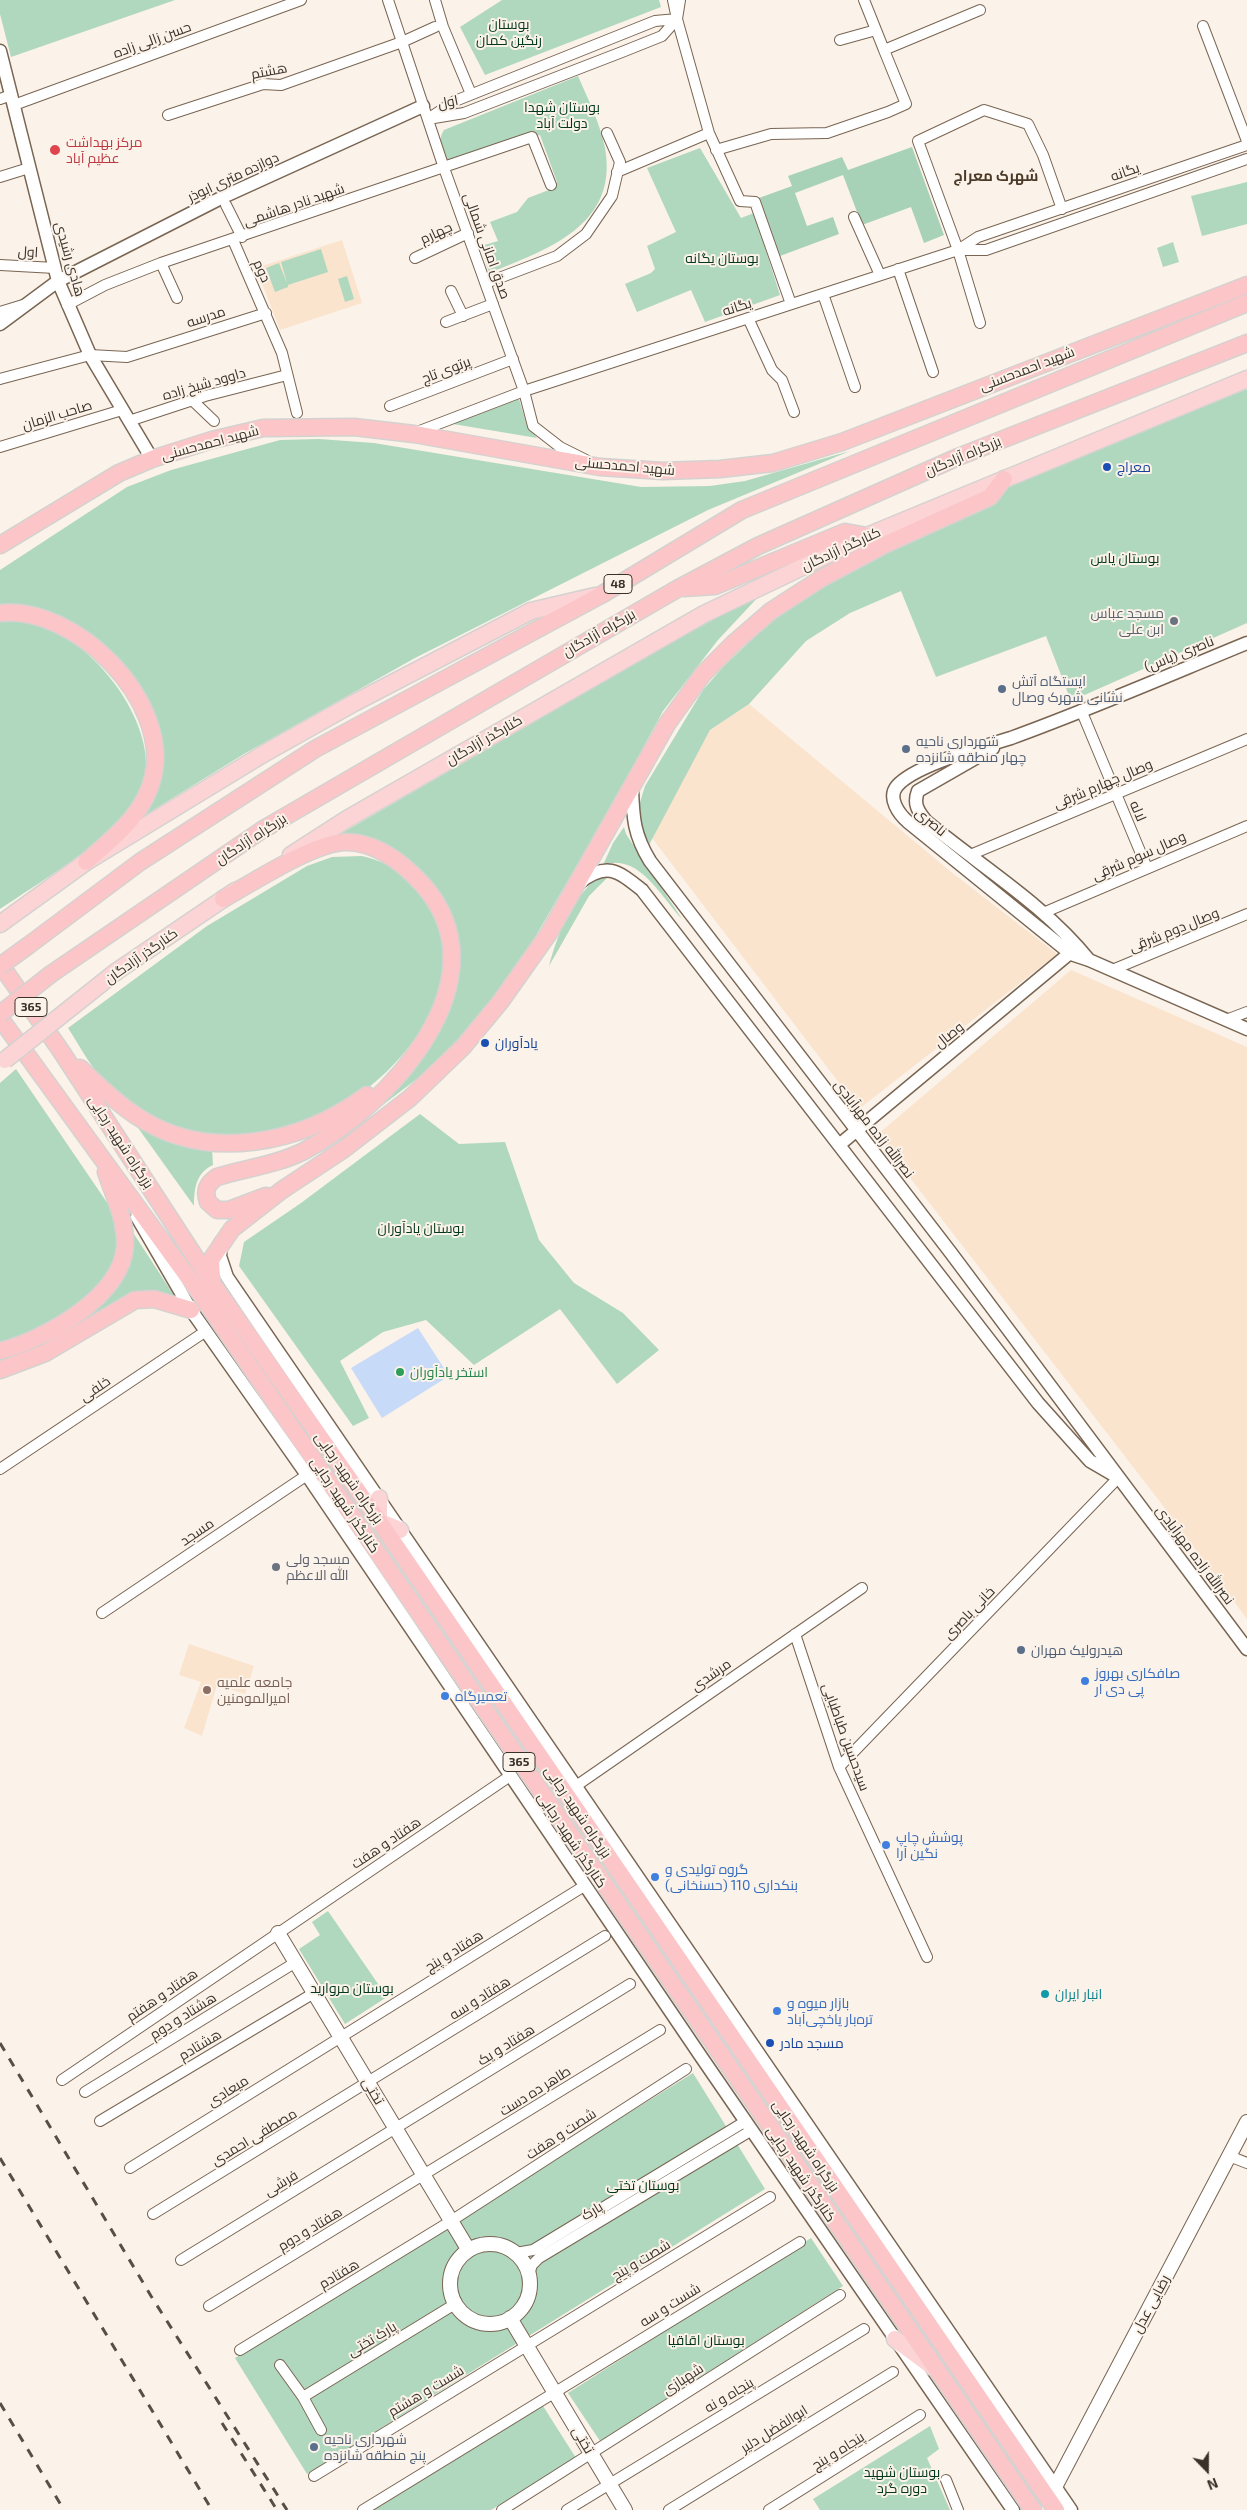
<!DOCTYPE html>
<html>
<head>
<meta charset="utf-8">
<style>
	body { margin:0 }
	#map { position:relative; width:1247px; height:2510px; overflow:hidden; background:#fbf2e9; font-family:"Exo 2",sans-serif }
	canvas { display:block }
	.north { position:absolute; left:1182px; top:2445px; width:50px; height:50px; -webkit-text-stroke:4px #fbf2e9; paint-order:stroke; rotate:158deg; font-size:14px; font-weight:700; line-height:20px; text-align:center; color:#3a3128 }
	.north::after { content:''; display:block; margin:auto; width:18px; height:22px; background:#3a3128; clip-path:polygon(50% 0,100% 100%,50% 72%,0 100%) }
</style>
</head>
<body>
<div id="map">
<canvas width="1247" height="2510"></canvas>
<div class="north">N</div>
</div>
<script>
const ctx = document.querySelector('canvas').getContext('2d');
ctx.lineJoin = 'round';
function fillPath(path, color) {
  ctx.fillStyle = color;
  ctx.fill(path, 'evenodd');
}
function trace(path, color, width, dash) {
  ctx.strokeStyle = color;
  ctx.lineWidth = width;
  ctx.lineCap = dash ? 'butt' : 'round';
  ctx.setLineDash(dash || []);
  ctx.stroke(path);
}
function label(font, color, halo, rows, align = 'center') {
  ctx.font = font + ' "Exo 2",Cairo,sans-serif';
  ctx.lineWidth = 4;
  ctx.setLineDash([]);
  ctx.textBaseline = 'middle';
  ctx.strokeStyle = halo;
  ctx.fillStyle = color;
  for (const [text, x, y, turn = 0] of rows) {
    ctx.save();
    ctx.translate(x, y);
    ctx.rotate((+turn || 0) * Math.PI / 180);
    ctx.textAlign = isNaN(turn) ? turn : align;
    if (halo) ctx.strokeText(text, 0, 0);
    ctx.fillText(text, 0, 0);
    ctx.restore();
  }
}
fillPath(new Path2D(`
	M 342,240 L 362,303 L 280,330 L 256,268 Z
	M 749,704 L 950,871 L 1057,954 L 859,1109 L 652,838 L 710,730 Z
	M 1071,970 L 1247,1047 L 1247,1619 L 1164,1507 L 877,1135 Z
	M 189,1644 L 254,1666 L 245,1694 L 217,1685 L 202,1736 L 184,1728 L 201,1682 L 179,1675 Z`), '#fbe4ce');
fillPath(new Path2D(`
	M 0,0 L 175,0 L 11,57 L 0,14 Z
	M 502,0 L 659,0 L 661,7 L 485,75 L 460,27 Z
	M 578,76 C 588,99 600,123 605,148 C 619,226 546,250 489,273 L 481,246 L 498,241 L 490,222 L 517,212 L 528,198 L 554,188 L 557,182 L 540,135 L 449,164 C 443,153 436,142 444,130 Z
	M 700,148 L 741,218 L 754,213 L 780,295 L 705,322 L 691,290 L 637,312 L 625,284 L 651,273 L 655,269 L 647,246 L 676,232 L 647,168 Z
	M 1247,182 L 1247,224 L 1202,236 L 1191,196 Z
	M 1173,242 L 1179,262 L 1163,267 L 1157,248 Z
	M 321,249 L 328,272 L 288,285 L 288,287 L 275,292 L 266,268 L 279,263 L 287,283 L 281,262 Z
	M 347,276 L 354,299 L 345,302 L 338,279 Z
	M 1247,389 L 1247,623 L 1071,701 L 1046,636 L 936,677 L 901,591 L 850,613 L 806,641 L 749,704 L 710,730 L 649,845 L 642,837 L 637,812 L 645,786 L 703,690 L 723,667 L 781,612 L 823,581 L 848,574 L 884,555 L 901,539 L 1002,490 Z
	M 519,399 L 527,426 L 537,438 L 453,424 Z
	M 319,439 L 374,443 L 641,487 L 710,486 L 745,481 L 850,451 L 708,510 L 415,658 L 244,754 L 142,817 L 157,787 L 138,691 L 30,607 L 0,606 L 0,570 L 127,487 L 171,470 L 280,440 Z
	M 761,594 L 718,640 L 663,711 L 608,812 L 520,963 L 498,993 L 450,1048 L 418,1078 L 346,1133 C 379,1101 416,1071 440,1031 C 469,983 465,916 424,876 C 417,869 405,863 396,858 C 375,844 367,838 342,833 L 681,637 Z
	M 0,620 C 11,621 24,620 34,623 C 96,638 176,742 135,805 C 131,811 124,816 119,821 C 85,856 40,882 0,909 Z
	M 624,827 L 626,834 L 682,919 C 661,897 639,852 603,865 L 613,843 Z
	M 362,856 C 400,866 408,875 428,907 C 472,977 413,1059 354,1098 C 339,1108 306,1123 289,1129 C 280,1132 268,1132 259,1133 C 247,1135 233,1139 221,1137 C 179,1133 133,1113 104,1081 C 90,1066 79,1045 68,1028 L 207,926 L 307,866 L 332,857 Z
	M 600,876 L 609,876 L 589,896 L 549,966 C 558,933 572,897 600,876 Z
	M 16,1069 L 108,1204 C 115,1219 120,1235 118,1252 C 112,1292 36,1335 0,1344 L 0,1083 Z
	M 420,1114 L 459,1144 L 505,1142 L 539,1240 L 574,1283 L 623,1313 L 659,1350 L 617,1384 L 560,1309 L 474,1365 L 426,1320 L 383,1332 L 340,1361 L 369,1418 L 353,1426 L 239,1266 L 244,1242 L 301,1203 Z
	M 136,1125 L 154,1134 L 212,1149 L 213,1165 C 196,1173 194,1188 194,1206 Z
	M 130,1228 L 175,1297 L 129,1295 L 109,1305 L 44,1347 L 0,1362 L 0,1358 L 94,1308 Z
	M 328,1911 L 387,1997 L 345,2024 L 299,1949 L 320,1935 L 312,1922 Z
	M 693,2073 L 765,2189 L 307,2474 L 235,2358 Z
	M 811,2238 L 843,2286 L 600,2441 L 568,2393 Z
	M 543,2406 L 576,2458 L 491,2510 L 374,2510 Z
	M 930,2426 L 939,2449 L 927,2458 L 950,2510 L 820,2510 L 813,2499 Z`), '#b0d8be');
fillPath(new Path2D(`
	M 912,147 L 944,235 L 924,243 L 911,207 L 862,225 L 843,175 L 795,193 L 807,226 L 833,217 L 839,234 L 780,256 L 759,198 L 792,186 L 788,176 L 842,157 L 848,170 Z`), '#a8d2b7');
fillPath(new Path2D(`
	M 418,1328 L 449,1376 L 382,1418 L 351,1368 Z`), '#c7daf8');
const minor = new Path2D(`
	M 388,0 L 444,168 L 524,391 L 533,426 L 560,447 L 586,460
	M 435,0 L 443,27 L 471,94
	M 673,0 L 677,19 L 680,0
	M 677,19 L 662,36 L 622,52 L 464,113 L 428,119 L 455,101 L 655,21 Z
	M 677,19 L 709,133 L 740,201 L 755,202 L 791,304
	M 1203,26 L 1247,141
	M 876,30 L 884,50 L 980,10
	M 840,40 L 876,30 L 864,0
	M 0,99 L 11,95
	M 14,105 L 301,0
	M 168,115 L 263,84 L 281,85 L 402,42 L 435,27
	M 716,150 L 771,134 L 827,133 L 888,112 L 906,104 L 884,50
	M 617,172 L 709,133
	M 0,177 L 29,168
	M 226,205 L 242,237
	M 854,217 L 880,275
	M 233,240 L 282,353 L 297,413
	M 959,250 L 986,250 L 1247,159
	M 415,258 L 468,233
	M 161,263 L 177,298
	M 0,265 L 55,268
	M 898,269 L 933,372
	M 486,283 L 557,256 L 586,234 L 612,196 L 620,162 L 607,133
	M 451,291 L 463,316
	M 823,294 L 855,387
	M 67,305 L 105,285 L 161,263 L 532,137 L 551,185
	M 0,312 L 23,305
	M 748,318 L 772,370 L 782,380 L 794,412
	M 446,322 L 493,304
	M 980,323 L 958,250 L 918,141 L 984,110 L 1028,124 L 1043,155 L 1062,209
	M 0,379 L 90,355 L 127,357 L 266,313
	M 192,400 L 214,421
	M 390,406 L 513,359
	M 129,421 L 205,396 L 287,375
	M 417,432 L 524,391 L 958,250 L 978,237 L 1247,145
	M 0,447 L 122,410
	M 1081,710 L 1147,868
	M 970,855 L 1247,739
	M 1043,913 L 1247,826
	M 1112,970 L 1247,914
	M 1226,1020 L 1247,1012
	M 0,1469 L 206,1331
	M 102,1613 L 307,1475
	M 795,1634 L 839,1767 L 927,1957
	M 839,1767 L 1118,1478
	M 576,1786 L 862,1588
	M 62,2080 L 510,1776
	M 85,2092 L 296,1962
	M 100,2121 L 314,1993
	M 1229,2156 L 1247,2163
	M 130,2168 L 581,1888
	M 153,2214 L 605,1936
	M 516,2253 L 533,2250 L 746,2121
	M 181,2260 L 630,1984
	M 529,2274 L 532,2265 L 539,2258 L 752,2130
	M 209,2306 L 660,2030
	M 240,2350 L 451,2221 L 686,2069
	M 280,2365 L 303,2397 L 321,2430
	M 303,2397 L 455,2304
	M 314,2476 L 770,2197
	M 946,2480 L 958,2510
	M 363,2510 L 800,2242
	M 502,2510 L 840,2295
	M 567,2510 L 864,2329
	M 669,2510 L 893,2372
	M 769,2510 L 920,2415`);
const tertiary = new Path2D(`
	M 0,51 L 58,281 L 90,355 L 152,459
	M 0,324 L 58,281 L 223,197 L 423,106
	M 1247,643 C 1169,675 1091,709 1011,738 C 983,747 915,765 897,786 C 887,798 899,814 908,822 L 1071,954 L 1089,960 L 1247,1029
	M 993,748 L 918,791 C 913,804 918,811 926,821 C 980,866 1044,904 1089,960
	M 632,789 C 633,818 634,835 650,861 L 951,1253 L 1247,1649
	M 579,883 C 607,861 618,871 642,890 L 1038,1403 L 1090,1461 L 1114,1475
	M 839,1145 L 1076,948
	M 137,1217 L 191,1310 L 307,1475 L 702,2058 L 1013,2510
	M 221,1242 L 220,1256 L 227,1277 L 1071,2510`);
const secondary = new Path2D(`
	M 278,1933 L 468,2249
	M450 2284a40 40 0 1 1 80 0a40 40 0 1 1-80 0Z
	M 510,2318 L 625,2510
	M 1055,2487 L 1247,2122`);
const primary = new Path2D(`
	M 291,855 L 347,819 L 704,614 L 867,536 L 1247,379
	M 0,924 L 86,862 L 265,753 L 354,703 L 531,611 L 595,596
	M 73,1006 L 117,971 L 235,891
	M 379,1498 L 379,1521 L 400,1530
	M 895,2339 L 933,2367`);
const trunk = new Path2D(`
	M 0,545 L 119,473 L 152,459 L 212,440 L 263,428 L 354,427 L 414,434 L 600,467 L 663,471 L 720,469 L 773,463 L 842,442 L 1247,285
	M 684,588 L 715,586 L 845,532 L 867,536
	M 0,613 C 75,605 171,700 153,777 C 144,815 114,837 86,862
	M 223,899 C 252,883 314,842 346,842 C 377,842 403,863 423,885 C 507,980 388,1107 304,1151 C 276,1165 246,1168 217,1177 C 207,1184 204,1190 208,1202 L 217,1210 L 229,1210 L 266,1196
	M 29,945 L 140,862 L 315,749 L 601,595 L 742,510 L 1247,303
	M 0,964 L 61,1051 L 212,1283 L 379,1521 L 1056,2510
	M 51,974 L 262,830 L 677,589 L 758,546 L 958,457 L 1247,343
	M 0,1018 L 199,1292 L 1033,2510
	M 80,1068 C 98,1085 115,1102 135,1115 C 207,1164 301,1144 367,1095
	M 212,1280 L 211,1260 L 232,1229 L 282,1190 L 344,1149 L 410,1098 L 463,1047 L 501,1001 L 549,933 L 667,724 L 703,674 L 733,644 L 771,611 L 822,578 L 884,545 L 990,497 L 1004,479
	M 0,1351 C 44,1340 122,1297 125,1246 C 126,1220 114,1196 106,1172
	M 0,1370 L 45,1353 L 135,1300 L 154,1299 L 191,1310`);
trace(minor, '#796552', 12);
trace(tertiary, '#796552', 15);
trace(secondary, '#796552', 16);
trace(primary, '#d4d2d0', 19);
trace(trunk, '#d4d2d0', 19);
trace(minor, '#fff', 10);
trace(tertiary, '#fff', 12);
trace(secondary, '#fff', 14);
trace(primary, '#fdd4d6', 16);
trace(trunk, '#fcc6c8', 16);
trace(new Path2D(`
	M 0,2043 L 151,2296 L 287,2510
	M 0,2158 L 212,2510
	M 0,2403 L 64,2510
	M 222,2423 L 277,2510`), '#574e45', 3, [9, 9]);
const primaryBridge = new Path2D(`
	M 5,1060 L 73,1006`);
const trunkBridge = new Path2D(`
	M 0,966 L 29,945
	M 0,1014 L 51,974`);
trace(primaryBridge, '#d4d2d0', 19, []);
trace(trunkBridge, '#d4d2d0', 19, []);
trace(primaryBridge, '#fdd4d6', 16);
trace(trunkBridge, '#fcc6c8', 16);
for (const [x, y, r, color] of [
	[55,150,6,"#e0444e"],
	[1107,467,5,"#1a4fb4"],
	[1174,621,5,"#6b7280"],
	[1002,689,5,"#5c6f8a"],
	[906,749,5,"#5c6f8a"],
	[485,1043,5,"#1a4fb4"],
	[400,1372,5,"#2e9e5b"],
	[276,1567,5,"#6b7280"],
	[1021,1650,5,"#5c6f8a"],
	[1085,1681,5,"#3f7fe0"],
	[207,1690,5,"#8d6e63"],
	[445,1696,5,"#3f7fe0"],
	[886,1845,5,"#3f7fe0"],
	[655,1877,5,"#3f7fe0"],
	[1045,1994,5,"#0f9aa8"],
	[777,2011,5,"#3f7fe0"],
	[770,2043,5,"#1a4fb4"],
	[314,2447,5,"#5c6f8a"]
]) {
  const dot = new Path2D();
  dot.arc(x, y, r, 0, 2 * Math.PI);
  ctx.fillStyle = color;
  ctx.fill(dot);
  trace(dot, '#fbf2e9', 2);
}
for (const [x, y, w] of [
	[618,584,28],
	[31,1007,32],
	[519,1762,32]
]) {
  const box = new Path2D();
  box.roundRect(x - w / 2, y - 9.5, w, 19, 4);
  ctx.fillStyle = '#fbf2e9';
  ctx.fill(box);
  trace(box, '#3a3128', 1);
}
label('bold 12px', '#3a3128', null, [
	["48",618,584],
	["365",31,1007],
	["365",519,1762]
]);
label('14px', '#02381f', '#fbf2e9', [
	["بوستان",509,24],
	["رنگین کمان",509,40],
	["بوستان شهدا",562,107],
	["دولت آباد",562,123],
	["بوستان یگانه",722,258],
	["بوستان یاس",1125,558],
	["بوستان یادآوران",421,1228],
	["بوستان مروارید",352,1988],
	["بوستان تختی",643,2185],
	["بوستان اقاقیا",706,2340],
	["بوستان شهید",902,2472],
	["دوره گرد",902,2488]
]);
label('14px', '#3a3128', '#fbf2e9', [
	["حسن زالی زاده",152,40,-20],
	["هشتم",269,71,-11],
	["اول",448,102,-11],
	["یگانه",1125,172,-19],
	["دوازده متری ابوذر",233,177,-25],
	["شهید نادر هاشمی",294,205,-19],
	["چهارم",436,233,-25],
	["صدق امانی شمالی",487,246,70],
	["اول",28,252,3],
	["هادی رشیدی",70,259,74],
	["دوم",262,271,66],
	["یگانه",737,307,-18],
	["مدرسه",206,317,-18],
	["شهید احمدحسنی",1027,369,-21],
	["پرتوی تاج",446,370,-21],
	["داوود شیخ زاده",204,384,-16],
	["صاحب الزمان",57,415,-17],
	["شهید احمدحسنی",210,443,-15],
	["بزرگراه آزادگان",963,456,-23],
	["شهید احمدحسنی",625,466,5],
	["کنارگذر آزادگان",841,549,-25],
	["بزرگراه آزادگان",599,633,-30],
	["ناصری (یاس)",1179,654,-22],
	["کنارگذر آزادگان",484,740,-30],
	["وصال چهارم شرقی",1103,784,-23],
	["لاله",1138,811,67],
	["ناصری",931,822,40],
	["بزرگراه آزادگان",251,839,-33],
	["وصال سوم شرقی",1139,856,-24],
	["وصال دوم شرقی",1174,930,-22],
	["کنارگذر آزادگان",141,956,-35],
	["وصال",949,1035,-39],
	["نصرالله زاده مهرآبادی",874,1129,52],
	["بزرگراه شهید رجایی",121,1142,57],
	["خلفی",95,1389,-34],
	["بزرگراه شهید رجایی",349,1478,55],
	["کنارگذر شهید رجایی",345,1505,56],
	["مسجد",197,1532,-34],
	["نصرالله زاده مهرآبادی",1195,1555,53],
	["خانی باصری",969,1613,-46],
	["مرشدی",711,1675,-35],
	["سیدحسین طباطبایی",846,1737,70],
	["بزرگراه شهید رجایی",578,1812,56],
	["کنارگذر شهید رجایی",572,1840,56],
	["هفتاد و هفت",386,1843,-34],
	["هفتاد و پنج",454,1951,-32],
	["هفتاد و هفتم",162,1995,-34],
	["هفتاد و سه",480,1998,-32],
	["هشتاد و دوم",183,2016,-32],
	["هشتادم",200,2045,-31],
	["هفتاد و یک",506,2045,-32],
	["میعادی",228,2091,-32],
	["تختی",373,2091,59],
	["طاهر ده دست",535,2091,-32],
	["شصت و هفت",561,2134,-33],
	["مصطفی احمدی",254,2137,-31],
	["بزرگراه شهید رجایی",806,2146,56],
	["کنارگذر شهید رجایی",801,2174,56],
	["فرشی",281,2183,-31],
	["پارک",592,2211,-31],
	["هفتاد و دوم",310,2229,-31],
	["شصت و پنج",641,2260,-31],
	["هفتادم",339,2274,-31],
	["رضایی عدل",1151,2304,-62],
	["شست و سه",670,2305,-32],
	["پارک تختی",372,2339,-31],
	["شهبازی",683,2379,-33],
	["شست و هشتم",426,2391,-31],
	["پنجاه و نه",729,2395,-31],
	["ابوالفضل دلیر",774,2429,-32],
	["تختی",583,2440,59],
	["پنجاه و پنج",838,2451,-32]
]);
label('14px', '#be3a42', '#fbf2e9', [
	["مرکز بهداشت",66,142],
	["عظیم آباد",66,158]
], 'left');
label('14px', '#164399', '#fbf2e9', [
	["معراج",1117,467],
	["یادآوران",495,1043],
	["مسجد مادر",780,2043]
], 'left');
label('14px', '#5b616d', '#fbf2e9', [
	["مسجد عباس",1164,613],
	["ابن علی",1164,629],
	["مسجد ولی",286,1559,"left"],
	["الله الاعظم",286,1575,"left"]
], 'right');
label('14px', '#4e5e75', '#fbf2e9', [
	["ایستگاه آتش",1012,681],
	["نشانی شهرک وصال",1012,697],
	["شهرداری ناحیه",916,741],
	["چهار منطقه شانزده",916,757],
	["هیدرولیک مهران",1031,1650],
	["شهرداری ناحیه",324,2439],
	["پنج منطقه شانزده",324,2455]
], 'left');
label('14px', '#27864d', '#fbf2e9', [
	["استخر یادآوران",410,1372]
], 'left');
label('14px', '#366cbe', '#fbf2e9', [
	["صافکاری بهروز",1095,1673],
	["پی دی ار",1095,1689],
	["تعمیرگاه",455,1696],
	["پوشش چاپ",896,1837],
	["نگین آرا",896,1853],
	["گروه تولیدی و",665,1869],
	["بنکداری 110 (حسنخانی)",665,1885],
	["بازار میوه و",787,2003],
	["تره‌بار یاخچی‌آباد",787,2019]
], 'left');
label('14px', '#785e54', '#fbf2e9', [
	["جامعه علمیه",217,1682],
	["امیرالمومنین",217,1698]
], 'left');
label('14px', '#0d838f', '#fbf2e9', [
	["انبار ایران",1055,1994]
], 'left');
label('bold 15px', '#4c3a28', '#fbf2e9', [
	["شهرک معراج",996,176]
]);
</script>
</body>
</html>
